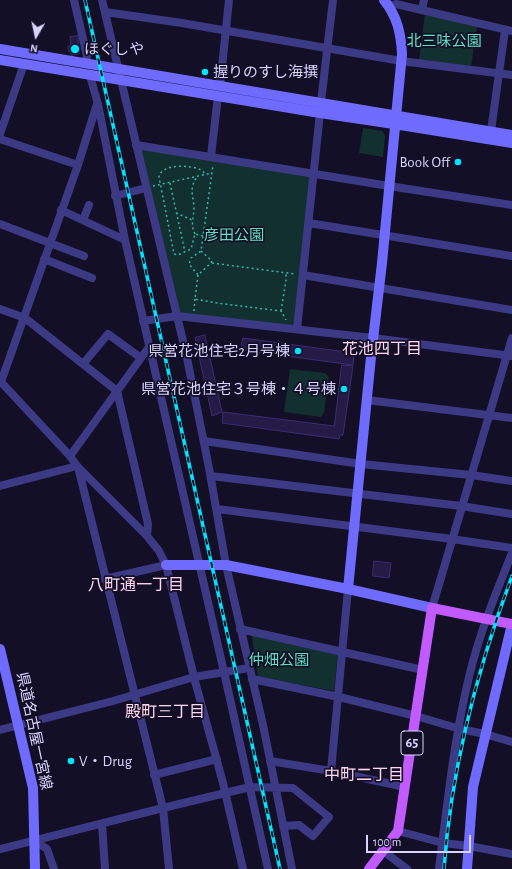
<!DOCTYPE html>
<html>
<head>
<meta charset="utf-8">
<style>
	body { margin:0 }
	#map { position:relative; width:512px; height:869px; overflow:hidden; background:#130f26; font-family:"Alegreya Sans",sans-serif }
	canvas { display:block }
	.north { position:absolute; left:16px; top:16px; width:40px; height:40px; -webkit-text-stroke:3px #130f26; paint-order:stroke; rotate:189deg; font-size:11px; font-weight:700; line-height:16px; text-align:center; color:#d9d4ff }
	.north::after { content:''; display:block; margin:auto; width:14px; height:18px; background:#d9d4ff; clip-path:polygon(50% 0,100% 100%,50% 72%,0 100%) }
	.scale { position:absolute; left:366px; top:835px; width:105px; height:18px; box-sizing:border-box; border:2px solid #d9d4ff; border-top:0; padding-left:5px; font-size:12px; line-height:14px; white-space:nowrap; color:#d9d4ff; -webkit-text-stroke:3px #130f26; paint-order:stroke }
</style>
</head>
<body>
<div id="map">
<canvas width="512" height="869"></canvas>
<div class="north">N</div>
<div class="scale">100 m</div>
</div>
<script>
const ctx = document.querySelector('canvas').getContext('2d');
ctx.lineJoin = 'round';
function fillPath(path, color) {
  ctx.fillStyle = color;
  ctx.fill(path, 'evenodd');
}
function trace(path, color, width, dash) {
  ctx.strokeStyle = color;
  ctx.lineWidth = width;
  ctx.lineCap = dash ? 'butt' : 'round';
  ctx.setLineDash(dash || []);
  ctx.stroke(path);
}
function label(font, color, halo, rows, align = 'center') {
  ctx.font = font + ' "Alegreya Sans","Noto Sans JP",sans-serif';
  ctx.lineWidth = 3.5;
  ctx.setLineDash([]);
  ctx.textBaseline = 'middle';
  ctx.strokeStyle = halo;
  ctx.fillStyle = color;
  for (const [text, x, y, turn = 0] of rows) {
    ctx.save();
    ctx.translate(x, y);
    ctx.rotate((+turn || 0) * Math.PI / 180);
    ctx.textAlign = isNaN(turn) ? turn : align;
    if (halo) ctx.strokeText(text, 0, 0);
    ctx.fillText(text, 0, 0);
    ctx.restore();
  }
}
fillPath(new Path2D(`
	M 425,14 L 477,27 L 471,67 L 419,60 Z
	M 363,128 L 383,131 L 385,137 L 383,157 L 359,153 Z
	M 139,147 L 312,175 L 296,328 L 180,314 Z
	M 290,369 L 325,373 L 329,377 L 324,413 L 321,417 L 284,412 Z
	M 251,631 L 338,653 L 334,691 L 258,677 Z`), '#12302f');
const building = new Path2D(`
	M 78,36 L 79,54 L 71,55 L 71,52 L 69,52 L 68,46 L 71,46 L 70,37 Z
	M 205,335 L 222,412 L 212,416 L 195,338 Z
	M 243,338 L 354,353 L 353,365 L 241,350 Z
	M 342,365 L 353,366 L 343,435 L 340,435 L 339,439 L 222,423 L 223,412 L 334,426 Z
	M 374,561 L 391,563 L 389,578 L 373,576 Z`);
fillPath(building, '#241b47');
trace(building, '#3b2d73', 1);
trace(new Path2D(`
	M 170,183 L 185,252
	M 153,186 L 212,173
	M 176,213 L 192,220
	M 195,234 C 190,225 194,218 194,207 C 193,195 189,188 197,177
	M 203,236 L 195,234 L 191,249 L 178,255 L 174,254 L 159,177 C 161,163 192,165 201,170 C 203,171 204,173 206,175
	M 201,251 L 212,261 L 211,263 L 198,275 L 189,264 L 191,258 L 201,251 L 213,165
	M 212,263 L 295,274
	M 198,275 L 195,299 L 217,303 L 281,311 L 286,320
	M 194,311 L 195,299
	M 281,311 L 286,280 L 286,273`), '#2fb8b0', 1.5, [2, 3]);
trace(new Path2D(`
	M 74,0 L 87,56 L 86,64
	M 102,0 L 187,358 L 209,468 L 226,565 L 263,725 L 292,869
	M 389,6 L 396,4 L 512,31
	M 422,10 L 424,0
	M 105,12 L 182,23 L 401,61 L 512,75
	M 90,76 L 98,104 L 125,240 L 224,672 L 268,869
	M 220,86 L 229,0
	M 321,102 L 333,0
	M 491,131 L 505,30
	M 0,134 L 24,64
	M 0,139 L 78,165
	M 136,145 L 389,186 L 512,205
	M 211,156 L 218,96
	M 115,196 L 146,188
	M 61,210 L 125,240
	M 83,220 L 89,205
	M 309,223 L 512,256
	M 0,224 L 84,256
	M 44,259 L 92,278
	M 303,275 L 512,310
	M 0,309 L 25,318 L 117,391 L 148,524 L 147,536
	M 143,321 L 177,316 L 373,338 L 512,356
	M 297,329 L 320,113
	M 83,364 L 108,334 L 141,358
	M 0,381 L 70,456 L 77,466 L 147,536 L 159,551 L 166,565 L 195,681 L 223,783 L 243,869
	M 1,382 L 78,165 L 97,104
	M 367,400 L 512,418
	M 204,441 L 361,464 L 471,475 L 512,481
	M 70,456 L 149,347
	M 78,467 L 163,808 L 169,869
	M 211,476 L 461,506 L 512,514
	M 0,486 L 77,466
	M 217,509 L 452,539 L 512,548
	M 105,579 L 166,565
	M 432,608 L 512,338
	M 240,629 L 423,670
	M 252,679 L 339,697 L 416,716 L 460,729 L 485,734 L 512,742
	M 0,730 L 113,701 L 194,677 L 249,668
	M 270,761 L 331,771 L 405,787
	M 331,771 L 348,589
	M 154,775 L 217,759
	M 102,824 L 105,869
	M 398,831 L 443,843 L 469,846 L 512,854
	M 35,841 L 47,849 L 54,869
	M 0,849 L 163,808 L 250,787 L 293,788 L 329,817 L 313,836 L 299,825 L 283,826
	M 383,851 L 407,869
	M 439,869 C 447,806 454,739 469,677 C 479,634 496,593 512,553`), '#3d3a85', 8);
trace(new Path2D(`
	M 0,49 L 512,135
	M 0,60 L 320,113 L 394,124 L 512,143
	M 166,565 L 226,565 L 348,589 L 432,608
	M 348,589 L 371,357 L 382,263 L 402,54 C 401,33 397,16 384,0
	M 0,649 L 33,788 L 35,869
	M 467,869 L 473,787 L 512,624`), '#6f6bff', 10);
trace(new Path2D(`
	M 369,869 L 398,831 L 432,608 L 512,624`), '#c25bff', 10);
const rail = new Path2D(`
	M 85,0 L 280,869
	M 444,869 C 451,768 477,670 512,576`);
trace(rail, '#00e5ff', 3.5);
trace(rail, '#130f26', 2, [6]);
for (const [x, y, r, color] of [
	[75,49,5,"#00e5ff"],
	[205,72,4,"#00e5ff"],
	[458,162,4,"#00e5ff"],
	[298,351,4,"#00e5ff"],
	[344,389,4,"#00e5ff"],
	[71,761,4,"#00e5ff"]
]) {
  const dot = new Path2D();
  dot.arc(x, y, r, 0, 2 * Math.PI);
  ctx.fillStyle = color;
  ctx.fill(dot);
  trace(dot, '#130f26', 1.5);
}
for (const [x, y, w] of [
	[412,743,22]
]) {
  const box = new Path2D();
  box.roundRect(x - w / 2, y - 12, w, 24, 3);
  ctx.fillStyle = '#130f26';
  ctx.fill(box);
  trace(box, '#d9d4ff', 1);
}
label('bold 14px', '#d9d4ff', null, [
	["65",412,743]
]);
label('15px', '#5fe0c0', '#130f26', [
	["北三味公園",444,41],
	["彦田公園",234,235],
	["仲畑公園",279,660]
]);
label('15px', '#d9d4ff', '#130f26', [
	["ほぐしや",84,49],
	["握りのすし海撰",213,72],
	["Book Off",450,162,"right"],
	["県営花池住宅2月号棟",290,351,"right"],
	["県営花池住宅３号棟・４号棟",336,389,"right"],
	["V・Drug",79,761]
], 'left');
label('15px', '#d9d4ff', '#130f26', [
	["県道名古屋一宮線",34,731,78]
]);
label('16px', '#ffd6f0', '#130f26', [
	["花池四丁目",382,349],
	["八町通一丁目",136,585],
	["殿町三丁目",165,712],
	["中町二丁目",364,775]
]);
</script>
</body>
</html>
